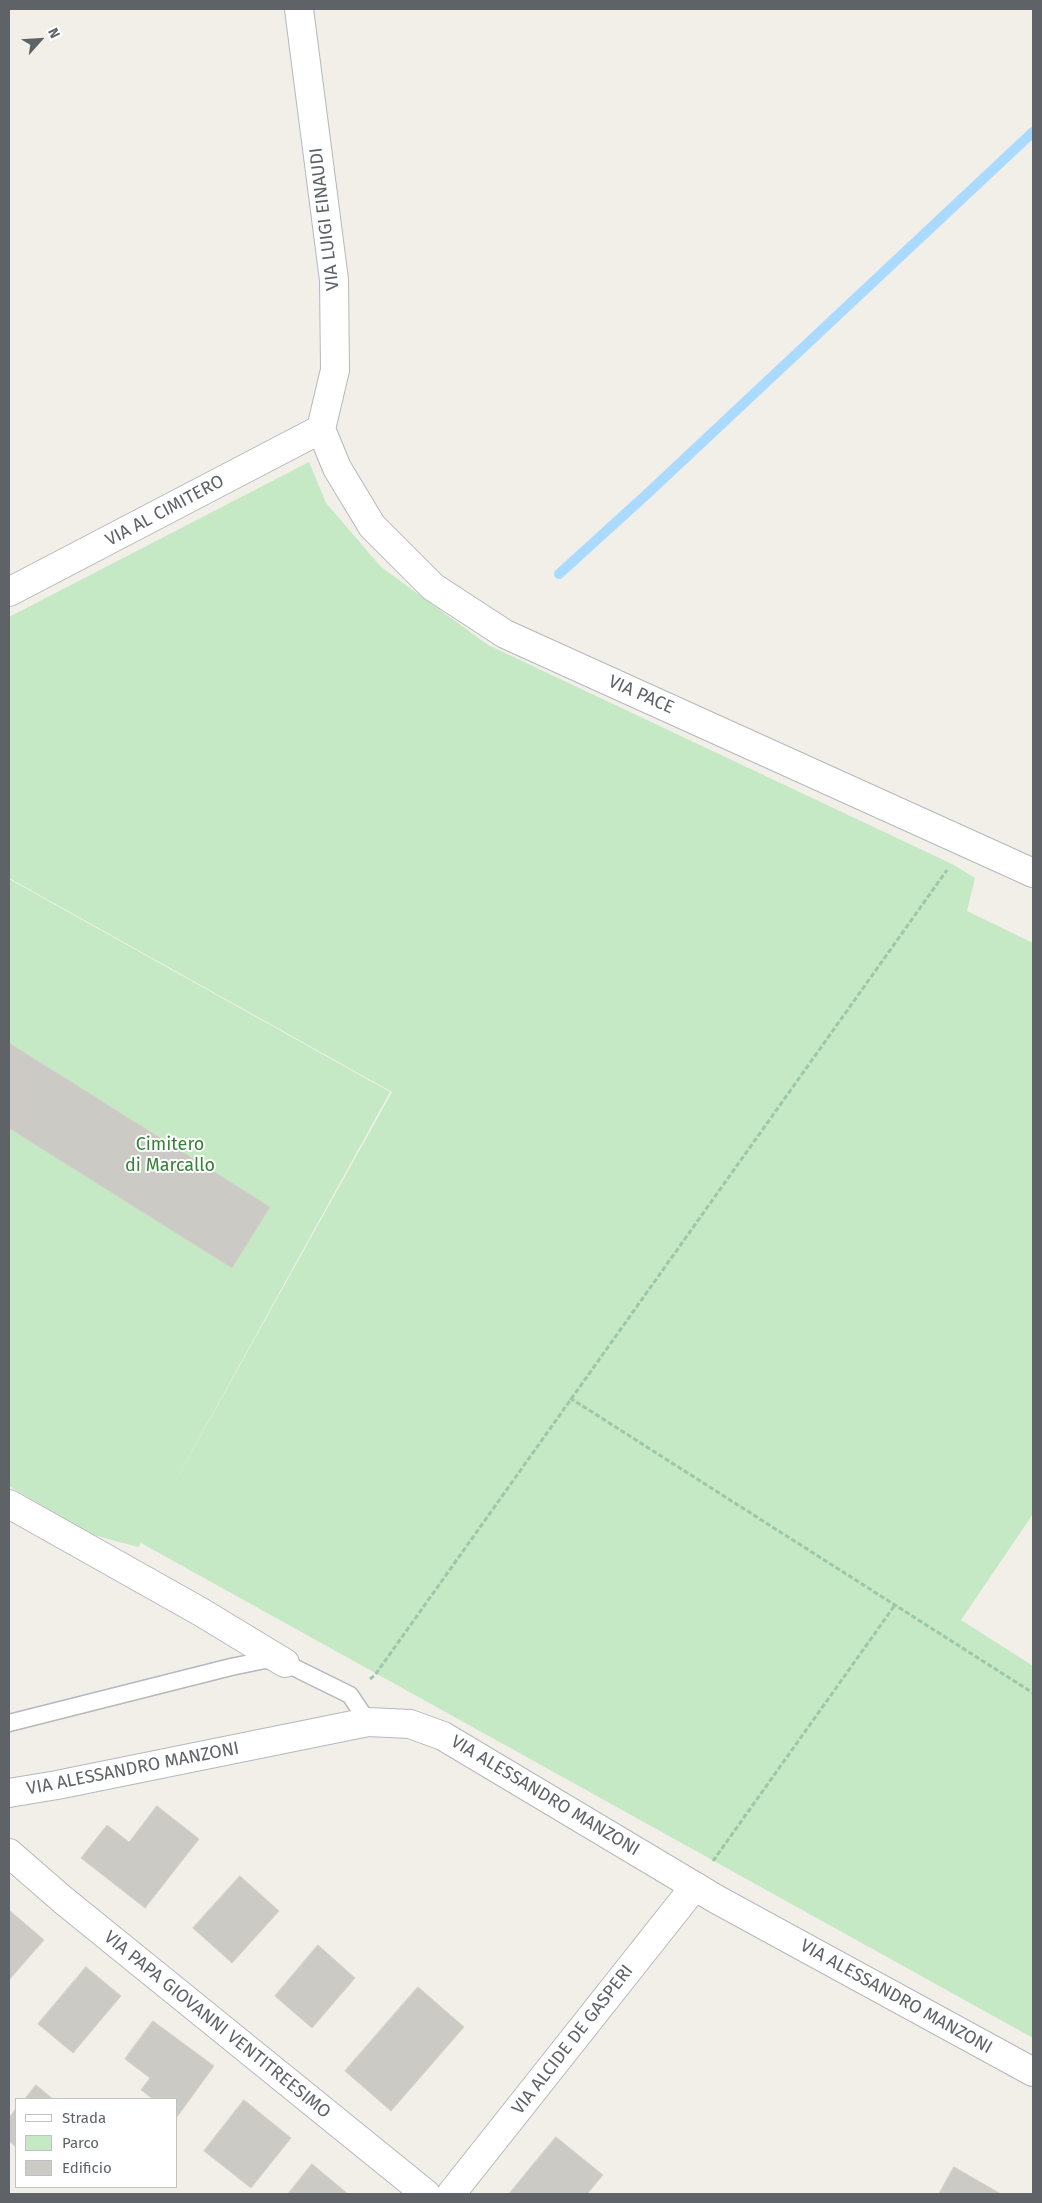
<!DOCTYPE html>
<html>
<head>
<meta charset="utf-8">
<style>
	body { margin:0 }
	#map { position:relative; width:1042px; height:2203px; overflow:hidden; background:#f1efe8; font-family:"Fira Sans",sans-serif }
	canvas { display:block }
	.frame { position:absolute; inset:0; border:10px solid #5f6368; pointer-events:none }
	.legend { position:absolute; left:15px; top:2098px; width:162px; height:90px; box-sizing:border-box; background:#fff; border:1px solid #bfc1c3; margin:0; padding:6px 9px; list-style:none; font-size:15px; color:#5f6368 }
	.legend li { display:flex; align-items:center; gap:10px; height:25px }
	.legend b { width:25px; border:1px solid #bfc1c3 }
	.north { position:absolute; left:15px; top:15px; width:50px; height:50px; -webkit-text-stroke:4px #fff; paint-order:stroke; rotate:64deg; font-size:14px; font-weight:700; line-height:20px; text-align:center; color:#5f6368 }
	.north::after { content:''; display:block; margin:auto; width:18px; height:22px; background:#5f6368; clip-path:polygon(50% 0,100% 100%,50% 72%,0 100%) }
</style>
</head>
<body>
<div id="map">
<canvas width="1042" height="2203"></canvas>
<div class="frame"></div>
<ul class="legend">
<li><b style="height:6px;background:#fff"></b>Strada</li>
<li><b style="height:14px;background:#c5e8c5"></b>Parco</li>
<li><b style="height:14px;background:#cccac5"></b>Edificio</li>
</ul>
<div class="north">N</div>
</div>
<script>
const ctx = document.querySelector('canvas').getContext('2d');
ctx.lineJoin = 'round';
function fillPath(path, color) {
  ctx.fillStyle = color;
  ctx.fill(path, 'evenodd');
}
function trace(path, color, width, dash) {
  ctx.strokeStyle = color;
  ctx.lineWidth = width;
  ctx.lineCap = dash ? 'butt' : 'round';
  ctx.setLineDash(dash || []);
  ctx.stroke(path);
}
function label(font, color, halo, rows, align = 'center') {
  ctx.font = font + ' "Fira Sans",sans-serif';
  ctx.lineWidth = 4;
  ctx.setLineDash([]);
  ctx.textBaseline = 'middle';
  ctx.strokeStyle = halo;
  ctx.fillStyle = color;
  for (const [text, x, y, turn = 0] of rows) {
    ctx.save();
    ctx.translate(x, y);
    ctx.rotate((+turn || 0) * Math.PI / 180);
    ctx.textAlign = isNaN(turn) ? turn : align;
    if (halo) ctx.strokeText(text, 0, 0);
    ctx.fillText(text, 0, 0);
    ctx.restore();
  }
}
fillPath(new Path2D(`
	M 309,462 L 326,503 L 381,567 L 488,645 L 952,864 L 975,878 L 967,911 L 1033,943 L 1033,1514 L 961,1620 L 1033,1666 L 1033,2038 L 141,1543 L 138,1547 L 90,1534 L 9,1486 L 9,879 L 390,1092 L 161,1507 L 392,1092 L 9,878 L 9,617 Z`), '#c5e8c5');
trace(new Path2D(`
	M 559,574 L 647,494 L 1033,132`), '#aadaff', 10);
const building = new Path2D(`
	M 9,1043 L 270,1207 L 232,1268 L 9,1128 Z
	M 157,1806 L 199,1839 L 145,1908 L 81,1858 L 107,1825 L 129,1842 Z
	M 240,1876 L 279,1911 L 232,1963 L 193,1928 Z
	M 9,1910 L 44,1940 L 9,1980 Z
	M 318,1945 L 355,1978 L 312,2028 L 275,1996 Z
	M 86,1967 L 121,1996 L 73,2053 L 38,2024 Z
	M 418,1987 L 464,2027 L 391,2111 L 345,2071 Z
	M 153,2021 L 214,2066 L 177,2117 L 176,2099 L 153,2099 L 141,2090 L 150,2078 L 125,2059 Z
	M 36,2085 L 53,2099 L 25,2099 Z
	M 244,2100 L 291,2138 L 251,2188 L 204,2151 Z
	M 16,2109 L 16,2147 L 9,2141 L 9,2118 Z
	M 556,2137 L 603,2175 L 587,2194 L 509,2194 Z
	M 312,2164 L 348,2194 L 288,2194 Z
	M 954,2167 L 1001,2194 L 939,2194 Z`);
fillPath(building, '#cccac5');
trace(building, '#d6d1c6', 1);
const lane = new Path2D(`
	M 9,1723 L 231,1667 L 265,1660 L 285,1663 L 350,1695 L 368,1722`);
const street = new Path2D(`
	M 299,9 L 334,280 L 335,370 L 321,429
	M 321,429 L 337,468 L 372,526 L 433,587 L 505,634 L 1033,873
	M 9,592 L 321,429
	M 9,1504 L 201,1612 L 285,1663
	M 9,1793 L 57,1785 L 368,1722 L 410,1724 L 443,1736 L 716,1899 L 1033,2072
	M 9,1853 L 63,1900 L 426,2194
	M 451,2194 L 695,1886`);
trace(lane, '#b5b8bc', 19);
trace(street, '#b5b8bc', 30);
trace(new Path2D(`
	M 570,1398 L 1033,1693
	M 370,1679 L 375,1675 L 947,870
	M 713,1861 L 895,1605`), '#9cc7a9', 3, [5, 2.5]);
trace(lane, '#fff', 16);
trace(street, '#fff', 28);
label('18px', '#5f6368', '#fff', [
	["VIA LUIGI EINAUDI",325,219,-97],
	["VIA AL CIMITERO",165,511,-28],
	["VIA PACE",641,695,24],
	["VIA ALESSANDRO MANZONI",133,1769,-11],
	["VIA ALESSANDRO MANZONI",545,1796,31],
	["VIA ALESSANDRO MANZONI",896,1997,29],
	["VIA PAPA GIOVANNI VENTITREESIMO",217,2025,39],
	["VIA ALCIDE DE GASPERI",573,2040,-52]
]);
label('18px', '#348238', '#fff', [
	["Cimitero",170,1145],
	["di Marcallo",170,1166]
]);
</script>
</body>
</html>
